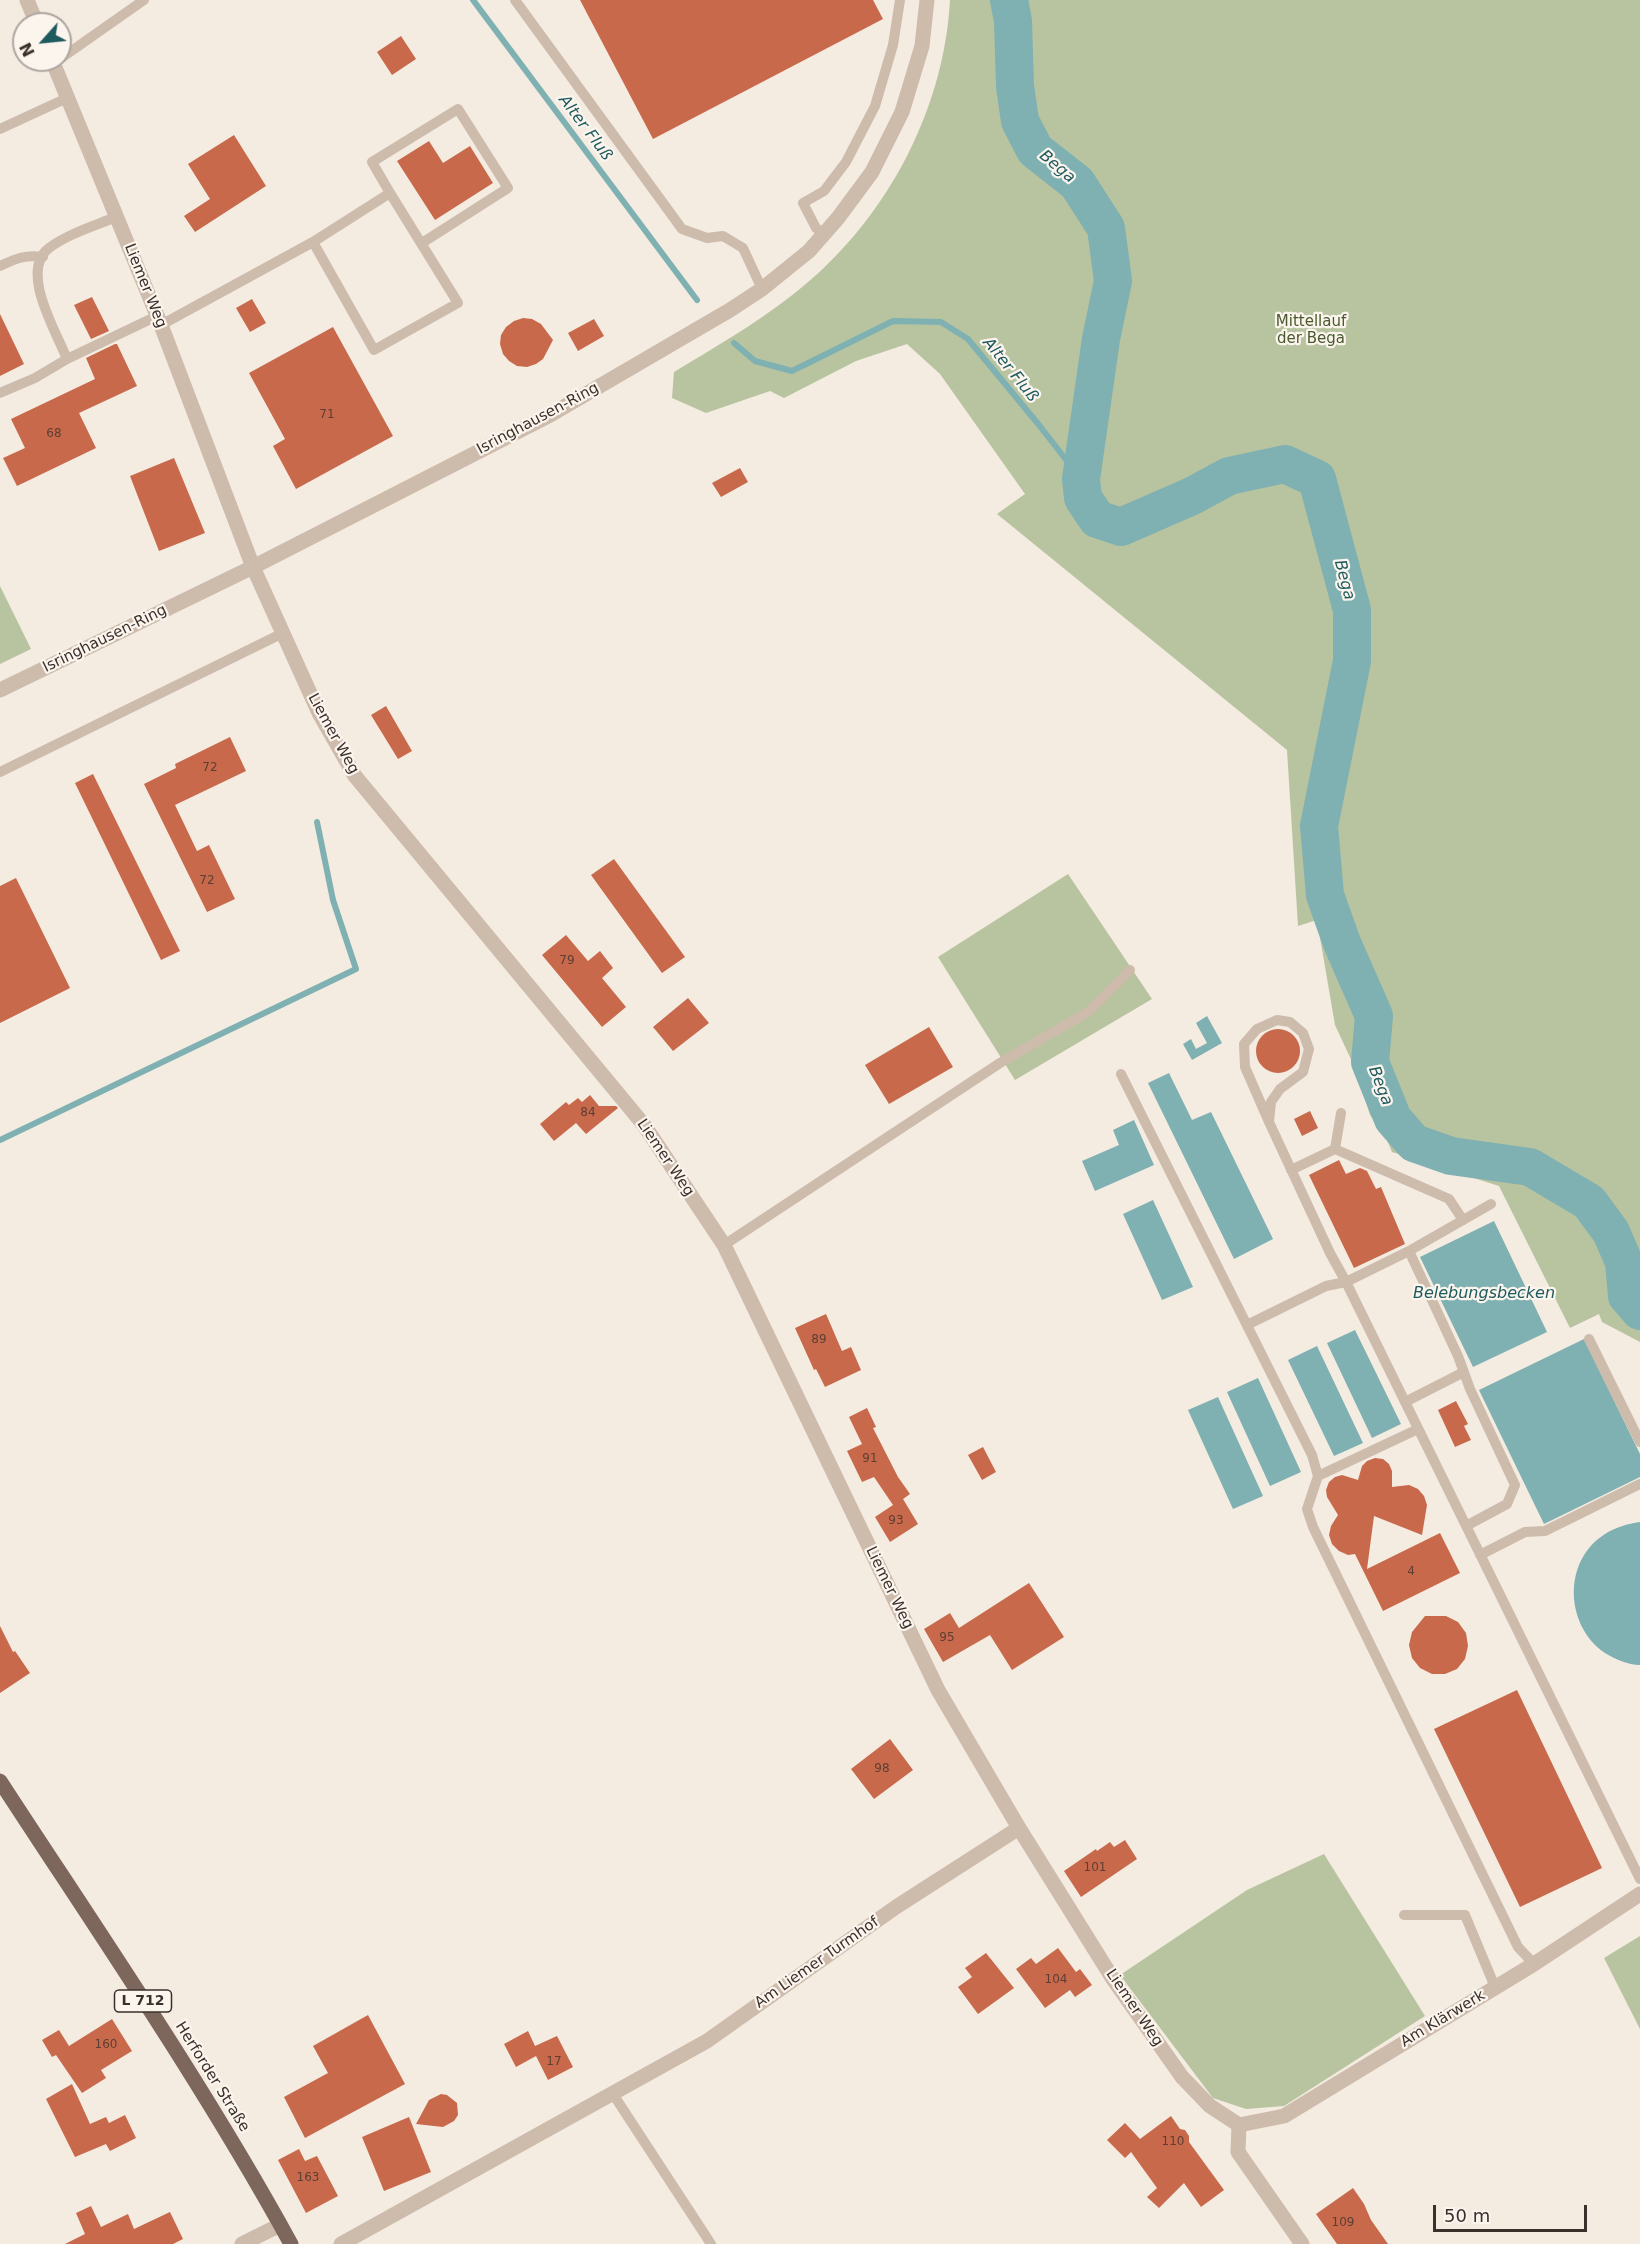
<!DOCTYPE html>
<html>
<head>
<meta charset="utf-8">
<style>
	body { margin:0 }
	#map { position:relative; width:1640px; height:2244px; overflow:hidden; background:#f4ebe1; font-family:"DejaVu Sans",sans-serif }
	canvas { display:block }
	.north { position:absolute; left:12px; top:12px; width:60px; height:60px; box-sizing:border-box; background:#fbf5ee; border:2px solid #aea6a0; border-radius:50%; rotate:243deg; font-size:16px; font-weight:700; line-height:24px; text-align:center; color:#3b302b }
	.north::after { content:''; display:block; margin:auto; width:21px; height:27px; background:#1f5a5e; clip-path:polygon(50% 0,100% 100%,50% 72%,0 100%) }
	.scale { position:absolute; left:1433px; top:2205px; width:154px; height:27px; box-sizing:border-box; border:3px solid #3b302b; border-top:0; padding-left:8px; font-size:18px; line-height:21px; white-space:nowrap; color:#3b302b; -webkit-text-stroke:4px #fbf5ee; paint-order:stroke }
</style>
</head>
<body>
<div id="map">
<canvas width="1640" height="2244"></canvas>
<div class="north">N</div>
<div class="scale">50 m</div>
</div>
<script>
const ctx = document.querySelector('canvas').getContext('2d');
ctx.lineJoin = 'round';
function fillPath(path, color) {
  ctx.fillStyle = color;
  ctx.fill(path, 'evenodd');
}
function trace(path, color, width, dash) {
  ctx.strokeStyle = color;
  ctx.lineWidth = width;
  ctx.lineCap = dash ? 'butt' : 'round';
  ctx.setLineDash(dash || []);
  ctx.stroke(path);
}
function label(font, color, halo, rows, align = 'center') {
  ctx.font = font + ' "DejaVu Sans",sans-serif';
  ctx.lineWidth = 4.5;
  ctx.setLineDash([]);
  ctx.textBaseline = 'middle';
  ctx.strokeStyle = halo;
  ctx.fillStyle = color;
  for (const [text, x, y, turn = 0] of rows) {
    ctx.save();
    ctx.translate(x, y);
    ctx.rotate((+turn || 0) * Math.PI / 180);
    ctx.textAlign = isNaN(turn) ? turn : align;
    if (halo) ctx.strokeText(text, 0, 0);
    ctx.fillText(text, 0, 0);
    ctx.restore();
  }
}
fillPath(new Path2D(`
	M 950,0 L 1640,0 L 1640,1342 L 1602,1322 L 1599,1314 L 1570,1328 L 1499,1186 L 1392,1152 L 1384,1133 L 1370,1115 L 1355,1068 L 1335,1025 L 1317,920 L 1298,926 L 1287,750 L 997,514 L 1025,494 L 940,374 L 907,344 L 856,361 L 784,398 L 770,391 L 706,413 L 672,398 L 674,372 C 715,347 754,325 791,296 C 882,227 944,114 950,0 Z
	M 0,586 L 31,649 L 0,664 Z
	M 1068,874 L 1152,999 L 1015,1080 L 938,957 Z
	M 1324,1854 L 1425,2016 L 1284,2106 L 1246,2109 L 1213,2098 L 1120,1975 L 1247,1890 Z
	M 1640,1936 L 1640,2029 L 1604,1958 Z`), '#b8c4a0');
fillPath(new Path2D(`
	M 1207,1016 L 1222,1043 L 1192,1060 L 1183,1044 L 1191,1039 L 1196,1049 L 1207,1043 L 1196,1023 Z
	M 1169,1073 L 1192,1120 L 1211,1112 L 1273,1239 L 1234,1259 L 1148,1083 Z
	M 1134,1120 L 1154,1165 L 1095,1191 L 1082,1161 L 1119,1145 L 1113,1130 Z
	M 1153,1200 L 1193,1287 L 1162,1300 L 1123,1214 Z
	M 1494,1221 L 1547,1332 L 1473,1367 L 1420,1257 Z
	M 1355,1330 L 1401,1424 L 1372,1438 L 1327,1343 Z
	M 1584,1339 L 1640,1454 L 1640,1477 L 1544,1524 L 1479,1390 Z
	M 1317,1346 L 1363,1443 L 1334,1456 L 1288,1360 Z
	M 1258,1378 L 1301,1472 L 1270,1486 L 1227,1392 Z
	M 1218,1397 L 1263,1496 L 1233,1509 L 1188,1410 Z
	M 1640,1522 L 1640,1665 C 1628,1665 1615,1659 1605,1653 C 1565,1626 1562,1561 1605,1534 C 1616,1527 1627,1524 1640,1522 Z`), '#7fb0b2');
trace(new Path2D(`
	M 473,0 L 697,300
	M 734,343 L 755,361 L 792,371 L 893,321 L 941,322 L 968,339 L 1039,425 L 1081,479
	M 0,1140 L 356,969 L 333,900 L 317,822`), '#7fb0b2', 6);
trace(new Path2D(`
	M 1009,0 L 1013,21 L 1015,86 L 1020,121 L 1035,150 L 1077,183 L 1106,228 L 1113,281 L 1101,339 L 1081,479 L 1083,498 L 1097,519 L 1121,527 L 1192,496 L 1229,476 L 1285,464 L 1317,479 L 1352,610 L 1352,661 L 1319,826 L 1325,895 L 1342,943 L 1374,1016 L 1370,1062 L 1393,1119 L 1414,1143 L 1451,1156 L 1530,1167 L 1589,1202 L 1611,1232 L 1624,1262 L 1627,1296 L 1640,1311`), '#7fb0b2', 38);
fillPath(new Path2D(`
	M 580,0 L 873,0 L 883,19 L 653,139 Z
	M 401,36 L 416,59 L 392,75 L 377,52 Z
	M 234,135 L 266,186 L 195,232 L 184,216 L 210,199 L 188,164 Z
	M 429,141 L 443,163 L 470,146 L 493,183 L 435,220 L 397,161 Z
	M 92,297 L 109,331 L 91,339 L 74,305 Z
	M 252,299 L 266,323 L 250,332 L 236,308 Z
	M 0,314 L 24,364 L 0,376 Z
	M 523,318 L 532,319 L 541,324 L 553,340 L 543,359 L 536,364 L 527,367 L 517,366 L 509,361 L 503,354 L 500,344 L 501,335 L 506,327 L 514,321 Z
	M 594,319 L 604,336 L 578,351 L 568,333 Z
	M 333,327 L 393,436 L 296,489 L 273,446 L 285,439 L 249,373 Z
	M 115,344 L 117,344 L 137,386 L 79,413 L 96,448 L 17,486 L 3,458 L 25,448 L 11,419 L 95,379 L 86,358 Z
	M 174,458 L 205,533 L 159,551 L 130,476 Z
	M 740,468 L 748,482 L 721,497 L 712,483 Z
	M 386,706 L 412,751 L 398,759 L 371,715 Z
	M 230,737 L 246,771 L 175,805 L 197,851 L 209,845 L 235,899 L 207,912 L 144,784 L 176,768 L 175,764 Z
	M 93,774 L 180,951 L 161,960 L 75,783 Z
	M 614,859 L 685,957 L 662,973 L 591,875 Z
	M 16,878 L 70,988 L 0,1023 L 0,886 Z
	M 566,935 L 588,961 L 600,951 L 613,968 L 602,978 L 626,1007 L 602,1027 L 542,955 Z
	M 688,998 L 709,1023 L 673,1051 L 653,1027 Z
	M 929,1027 L 953,1067 L 889,1104 L 865,1065 Z
	M1256 1051a22 22 0 1 1 44 0a22 22 0 1 1-44 0Z
	M 590,1095 L 599,1106 L 616,1106 L 618,1108 L 586,1134 L 576,1123 L 554,1141 L 540,1124 L 566,1102 L 569,1105 L 578,1098 L 582,1102 Z
	M 1310,1111 L 1318,1128 L 1302,1136 L 1294,1119 Z
	M 1339,1160 L 1346,1174 L 1360,1168 L 1367,1171 L 1376,1189 L 1381,1187 L 1405,1244 L 1354,1268 L 1309,1175 Z
	M 826,1314 L 842,1351 L 851,1347 L 861,1370 L 825,1387 L 816,1369 L 814,1370 L 795,1328 Z
	M 1456,1401 L 1468,1424 L 1464,1426 L 1471,1440 L 1455,1447 L 1438,1410 Z
	M 867,1408 L 876,1427 L 873,1428 L 898,1477 L 910,1494 L 903,1499 L 918,1524 L 890,1542 L 875,1517 L 893,1505 L 874,1477 L 862,1482 L 847,1451 L 862,1444 L 849,1417 Z
	M 983,1447 L 996,1472 L 982,1480 L 968,1455 Z
	M 1375,1458 L 1383,1459 L 1389,1464 L 1392,1471 L 1392,1487 L 1409,1485 L 1418,1489 L 1424,1496 L 1427,1505 L 1422,1535 L 1374,1516 L 1367,1569 L 1440,1533 L 1460,1573 L 1383,1611 L 1355,1554 L 1348,1555 L 1339,1551 L 1332,1544 L 1329,1535 L 1331,1526 L 1338,1515 L 1327,1497 L 1326,1490 L 1329,1482 L 1335,1477 L 1342,1475 L 1358,1480 L 1362,1466 L 1367,1461 Z
	M 1029,1583 L 1064,1637 L 1012,1670 L 990,1635 L 943,1662 L 924,1629 L 950,1613 L 959,1628 Z
	M 1425,1616 L 1446,1616 L 1458,1622 L 1466,1633 L 1468,1646 L 1465,1659 L 1457,1669 L 1445,1674 L 1432,1674 L 1420,1668 L 1412,1658 L 1409,1645 L 1412,1632 Z
	M 0,1626 L 13,1652 L 15,1651 L 30,1673 L 0,1693 Z
	M 1517,1690 L 1602,1868 L 1520,1907 L 1434,1729 Z
	M 890,1739 L 913,1770 L 874,1799 L 851,1769 Z
	M 1125,1840 L 1137,1859 L 1081,1897 L 1064,1871 L 1096,1849 L 1097,1851 L 1110,1842 L 1114,1847 Z
	M 1058,1948 L 1076,1972 L 1080,1969 L 1092,1985 L 1075,1997 L 1070,1990 L 1045,2008 L 1016,1969 L 1031,1958 L 1036,1964 Z
	M 986,1953 L 1014,1988 L 978,2014 L 958,1987 L 972,1977 L 965,1968 Z
	M 368,2015 L 405,2084 L 305,2138 L 284,2097 L 328,2073 L 313,2046 Z
	M 112,2019 L 132,2051 L 101,2070 L 106,2078 L 82,2093 L 56,2055 L 52,2057 L 42,2040 L 59,2030 L 69,2046 Z
	M 528,2031 L 535,2046 L 557,2036 L 573,2067 L 548,2080 L 536,2056 L 516,2067 L 504,2044 Z
	M 72,2084 L 90,2124 L 106,2117 L 109,2123 L 125,2115 L 136,2138 L 110,2151 L 106,2144 L 75,2157 L 46,2099 Z
	M 441,2094 L 447,2095 L 457,2103 L 458,2115 L 454,2121 L 443,2127 L 416,2124 L 429,2100 Z
	M 1171,2116 L 1180,2129 L 1185,2130 L 1189,2136 L 1189,2142 L 1224,2190 L 1201,2207 L 1184,2183 L 1159,2208 L 1147,2197 L 1157,2188 L 1131,2152 L 1125,2158 L 1107,2140 L 1125,2123 L 1140,2139 Z
	M 409,2117 L 431,2172 L 384,2191 L 362,2137 Z
	M 299,2149 L 305,2161 L 317,2156 L 338,2196 L 306,2213 L 278,2160 Z
	M 1353,2188 L 1364,2204 L 1371,2220 L 1388,2244 L 1337,2244 L 1316,2214 Z
	M 91,2206 L 101,2227 L 128,2214 L 134,2229 L 170,2212 L 183,2239 L 173,2244 L 65,2244 L 85,2234 L 76,2213 Z`), '#c8694b');
trace(new Path2D(`
	M 515,0 L 682,229 L 707,238 L 723,236 L 743,248 L 762,289
	M 60,59 L 144,0
	M 0,129 L 67,98
	M 390,193 L 372,162 L 458,109 L 508,188 L 422,243
	M 116,217 C 94,226 68,234 49,248 C 19,271 56,331 67,359 L 157,316
	M 824,234 L 816,228 L 803,203 L 824,191 L 846,162 L 875,106 L 893,45 L 900,0
	M 0,266 C 15,259 26,254 43,257
	M 161,325 L 313,242 L 390,193 L 458,303 L 374,350 L 313,242
	M 0,393 L 35,378 L 67,359
	M 0,772 L 283,633
	M 1121,1074 L 1312,1455 L 1318,1476 L 1307,1509 L 1313,1527 L 1518,1947 L 1534,1964
	M 1269,1122 L 1271,1102 L 1280,1089 L 1303,1072 L 1309,1049 L 1303,1033 L 1290,1022 L 1277,1020 L 1257,1029 L 1244,1044 L 1245,1067 L 1269,1122 L 1330,1253 L 1346,1282 L 1640,1879
	M 1335,1149 L 1449,1199 L 1463,1220
	M 1291,1170 L 1335,1149 L 1341,1113
	M 724,1245 L 1000,1063 L 1088,1012 L 1130,970
	M 1409,1251 L 1458,1356 L 1470,1389 L 1515,1485 L 1507,1504 L 1466,1526
	M 1247,1325 L 1326,1286 L 1346,1282 L 1409,1251 L 1491,1204
	M 1589,1339 L 1640,1442
	M 1405,1402 L 1464,1372
	M 1318,1476 L 1418,1429
	M 1480,1555 L 1525,1532 L 1545,1531 L 1640,1484
	M 1404,1915 L 1465,1915 L 1495,1987
	M 613,2094 L 711,2244`), '#cdbbac', 10);
trace(new Path2D(`
	M 27,0 L 37,24
	M 52,60 L 161,325 L 253,567 L 319,713 L 355,776 L 644,1125 L 724,1245 L 938,1690 L 1019,1828 L 1113,1979 L 1182,2077 L 1210,2106 L 1239,2125
	M 1239,2125 L 1284,2116 L 1534,1964 L 1640,1894
	M 1239,2125 L 1238,2152 L 1302,2244
	M 242,2244 L 280,2225
	M 341,2244 L 707,2041 L 896,1907 L 1019,1828`), '#cdbbac', 15);
trace(new Path2D(`
	M 0,690 L 253,567 L 550,415 L 730,310 L 762,289 L 809,251 L 838,218 L 872,172 L 902,112 L 922,46 L 927,0`), '#cdbbac', 15);
trace(new Path2D(`
	M 0,1781 C 99,1933 203,2084 291,2244`), '#7d675c', 15);
label('12px', '#5e3e33', null, [
	["71",327,415],
	["68",54,434],
	["72",210,768],
	["72",207,881],
	["79",567,961],
	["84",588,1113],
	["89",819,1340],
	["91",870,1459],
	["93",896,1521],
	["4",1411,1572],
	["95",947,1638],
	["98",882,1769],
	["101",1095,1868],
	["104",1056,1980],
	["160",106,2045],
	["17",554,2062],
	["110",1173,2142],
	["163",308,2178],
	["109",1343,2223]
]);
for (const [x, y, w] of [
	[143,2001,57]
]) {
  const box = new Path2D();
  box.roundRect(x - w / 2, y - 11, w, 22, 4.5);
  ctx.fillStyle = '#fbf5ee';
  ctx.fill(box);
  trace(box, '#3b302b', 1.5);
}
label('bold 14px', '#3b302b', null, [
	["L 712",143,2001]
]);
label('15px', '#3b302b', '#fbf5ee', [
	["Liemer Weg",145,286,68],
	["Isringhausen-Ring",538,419,-28],
	["Isringhausen-Ring",105,639,-26],
	["Liemer Weg",333,734,61],
	["Liemer Weg",665,1158,56],
	["Liemer Weg",889,1588,64],
	["Am Liemer Turmhof",817,1963,-35],
	["Liemer Weg",1134,2008,56],
	["Am Klärwerk",1443,2019,-31],
	["Herforder Straße",212,2077,58]
]);
label('15px', '#4a5a2e', '#fbf5ee', [
	["Mittellauf",1311,322],
	["der Bega",1311,339]
]);
label('italic 16px', '#1f5a5e', '#fbf5ee', [
	["Alter Fluß",585,128,53],
	["Bega",1057,167,40],
	["Alter Fluß",1010,370,51],
	["Bega",1344,580,75],
	["Bega",1380,1086,69],
	["Belebungsbecken",1484,1294]
]);
</script>
</body>
</html>
